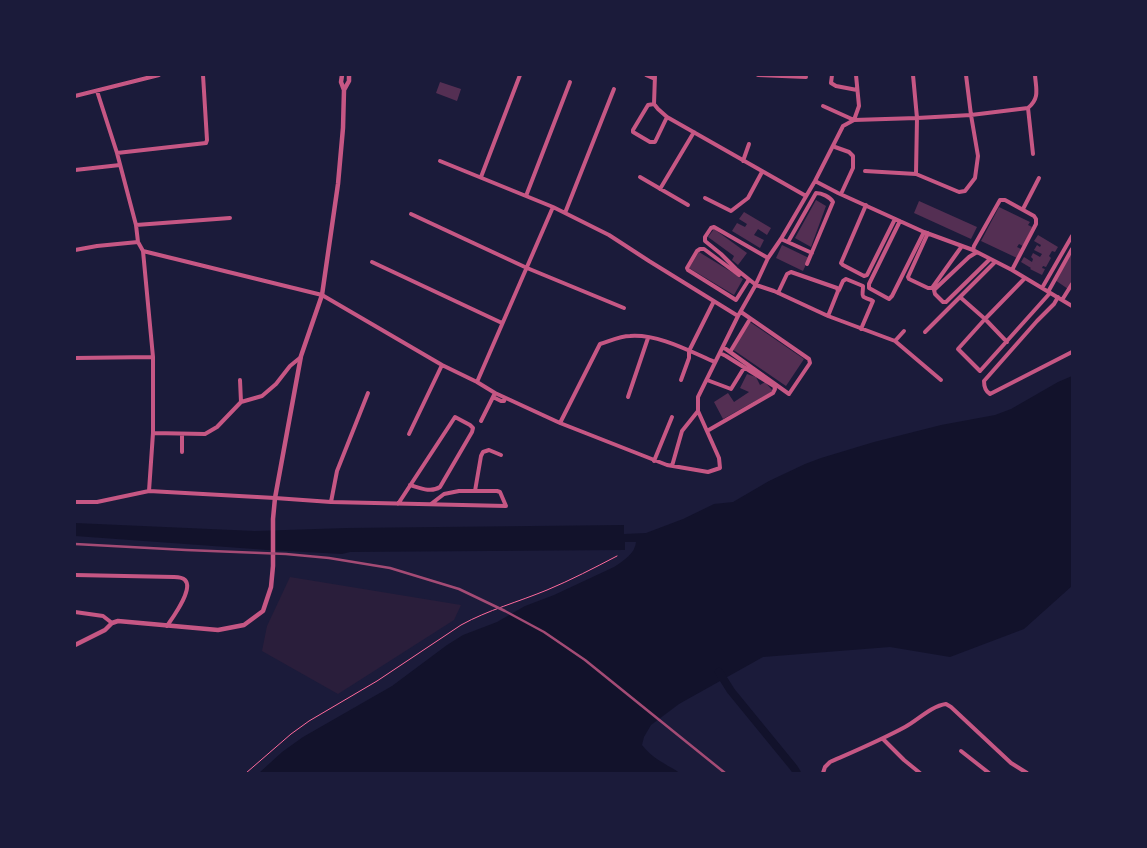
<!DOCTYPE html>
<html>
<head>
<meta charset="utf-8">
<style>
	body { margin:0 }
	#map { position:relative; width:1147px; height:848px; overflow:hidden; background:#1b1b3a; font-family:"PT Serif",serif }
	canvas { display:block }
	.frame { position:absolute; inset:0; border:76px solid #1b1b3a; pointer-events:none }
</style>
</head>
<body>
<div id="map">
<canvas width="1147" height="848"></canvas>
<div class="frame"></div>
</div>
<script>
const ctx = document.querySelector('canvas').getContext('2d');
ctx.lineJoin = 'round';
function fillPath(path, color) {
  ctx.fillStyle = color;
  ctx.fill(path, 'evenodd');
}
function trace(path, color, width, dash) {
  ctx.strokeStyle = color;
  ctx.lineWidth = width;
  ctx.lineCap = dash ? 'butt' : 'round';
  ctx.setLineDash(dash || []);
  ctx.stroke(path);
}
fillPath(new Path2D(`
	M 290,577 L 461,605 L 454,620 L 338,694 L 262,651 L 267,626 Z`), '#2a1e3b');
fillPath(new Path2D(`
	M 1072,376 L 1072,586 L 1024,629 L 950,657 L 890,647 L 763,657 L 679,704 L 651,725 L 644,737 L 642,745 C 651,757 665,764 677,771 L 679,773 L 259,773 L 282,752 L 303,737 L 392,686 L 447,645 L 463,635 L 497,622 L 525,606 L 554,595 L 614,567 C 623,561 635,554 636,542 L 625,542 L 625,550 L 350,552 L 342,554 L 268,550 L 75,536 L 75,523 L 255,531 L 347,528 L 624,525 L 624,534 L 646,533 L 683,519 L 714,504 L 733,502 L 769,481 L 805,464 L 821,458 L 874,442 L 941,425 L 995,415 L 1011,409 L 1058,382 Z`), '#12122b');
trace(new Path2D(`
	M 719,672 L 731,691 L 794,768 L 797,773`), '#12122b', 8);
fillPath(new Path2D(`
	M 440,82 L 461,89 L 457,101 L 436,93 Z
	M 816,200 L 826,206 L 811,247 L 795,238 Z
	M 919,201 L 977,227 L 971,239 L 914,213 Z
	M 999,207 L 1030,222 L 1028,225 L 1032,227 L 1023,246 L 1019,244 L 1017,247 L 1021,249 L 1017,258 L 981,241 Z
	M 744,212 L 771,228 L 767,235 L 758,229 L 754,235 L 764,240 L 760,248 L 732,231 L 737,223 L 745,227 L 747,224 L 739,219 Z
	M 714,229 L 747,253 L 738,265 L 732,260 L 734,256 L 708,237 Z
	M 1038,235 L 1058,247 L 1055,252 L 1052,251 L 1049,256 L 1051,258 L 1046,267 L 1043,266 L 1042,268 L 1045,269 L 1042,275 L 1030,269 L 1031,268 L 1021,262 L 1024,257 L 1032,262 L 1033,259 L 1031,257 L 1033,253 L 1040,257 L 1042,254 L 1034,250 L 1037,245 L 1040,247 L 1041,245 L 1034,241 Z
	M 782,245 L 809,258 L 803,271 L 776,258 Z
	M 699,252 L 743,279 L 734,295 L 689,268 Z
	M 1072,253 L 1072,283 L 1068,289 L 1055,280 Z
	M 750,322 L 804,359 L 786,386 L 732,349 Z
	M 747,374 L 756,377 L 760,385 L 765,382 L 773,391 L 723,419 L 714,402 L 728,393 L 734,402 L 749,392 L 740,388 Z`), '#542f53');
trace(new Path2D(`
	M 246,773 L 291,734 L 309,721 L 377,681 L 461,625 C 488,610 518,602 547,590 C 571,580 594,568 617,556`), '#ff6b9d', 1);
trace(new Path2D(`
	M 646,75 L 655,79
	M 655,75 L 654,104 L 658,109 L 667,117 L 806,196
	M 758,75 L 806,77
	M 832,75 L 831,83 L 836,86 L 857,90
	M 913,75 L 917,118 L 916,174
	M 97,91 L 117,153 L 136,225 L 138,242 L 143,251 L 153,357 L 153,433 L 149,491
	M 75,96 L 159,75
	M 654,104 L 648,105 L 633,130 L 633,132 L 650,142 L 655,142 L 667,117
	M 823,106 L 854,120 L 917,118 L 971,115 L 1028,108 C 1040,98 1036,89 1035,75
	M 1028,108 L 1033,154
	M 833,146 L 835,147 L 849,152 L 853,156 L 853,168 L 841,194
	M 117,153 L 206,143 L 207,140 L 203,75
	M 440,161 L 553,207 L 609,235 L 649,261 L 738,316
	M 743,161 L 749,144
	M 75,170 L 120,165
	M 865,171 L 916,174 L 959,192 L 965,191 L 975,178 L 978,156 L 971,115 L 966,75
	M 481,177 L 520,75
	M 640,177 L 688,205
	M 815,181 L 838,193 L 924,232 L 973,250 L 1012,270 L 1072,306
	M 660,189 L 694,132
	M 526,196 L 570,82
	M 705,198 L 731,211 L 748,198 L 762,172
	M 866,205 L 841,263 L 843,265 L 864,276 L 867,275 L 895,219
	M 1023,209 L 1039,178
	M 565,213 L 614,89
	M 411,214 L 527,268 L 624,308
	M 900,221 L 869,284 L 869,288 L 889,299 L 892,296 L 924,232
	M 136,225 L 230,218
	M 928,233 L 908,277 L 909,279 L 928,288 L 932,288 L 962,246
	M 781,239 L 812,253
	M 788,242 L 816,193 C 822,193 830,197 833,202 L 807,264
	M 75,250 L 97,246 L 138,242
	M 973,250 L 974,246 L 1000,200 L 1005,200 L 1034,216 L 1036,219 L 1036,224 L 1012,270
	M 143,251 L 322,295 L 442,365 L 477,382 L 495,393 L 560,423 L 667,465 L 708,472 L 720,468 L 719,458 L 698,411 L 698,397 L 738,316 L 755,286 L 768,258 L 781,239 L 815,181 L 843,126 L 854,120 L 859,106 L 856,75
	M 977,252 L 969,257 L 934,290 L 935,294 L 943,302 L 946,302 L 990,259
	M 768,258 L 714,227 L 711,228 L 705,237 L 705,241 L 721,254 L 736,269 L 756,285 L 774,291 L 828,316 L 895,341 L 941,380
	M 372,262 L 502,323
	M 739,275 L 704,249 L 700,249 L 697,251 L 687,268 L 688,270 L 736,300 L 748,281
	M 1042,288 L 1072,236
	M 839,290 L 843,281 L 846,279 L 863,286 C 863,298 859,295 873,301 L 861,329
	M 1048,292 L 1072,249
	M 778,293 L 787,274 L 791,272 L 837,288 L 838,291 L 828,316
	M 960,297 L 985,319 L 958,349 L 980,371 L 1050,293
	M 1058,297 L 1054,304 L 1037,321 L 984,381 C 984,387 985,391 990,394 L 1072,352
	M 1062,300 L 1072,284
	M 925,332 L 995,262
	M 895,341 L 904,331
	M 1007,342 L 985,319 L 1025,278
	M 723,347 L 789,394 L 810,363 L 809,359 L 741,312
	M 730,352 L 750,319
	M 75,358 L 153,357
	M 240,380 L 241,402
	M 681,380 L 689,358 L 689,351 L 714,301
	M 707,380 L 731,389 L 744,368
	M 477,382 L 553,207
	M 493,397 L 501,401 L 504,401 L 505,398
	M 628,397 L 648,338
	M 481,421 L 495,393
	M 560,423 L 600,344 C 610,341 620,336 630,336 C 659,334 689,351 715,362
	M 707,431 L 773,393 L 775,389 L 774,386 L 726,356 L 720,353
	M 153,433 L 205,434 L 217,427 L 241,402 L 262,396 L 276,384 L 290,366 L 301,357
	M 182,434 L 182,452
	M 409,434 L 442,365
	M 654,461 L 672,417
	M 672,466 L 682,431 L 698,411
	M 75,502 L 97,502 L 149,491 L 275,498 L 331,502 L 506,506 L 500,492 L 497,491 L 475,491
	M 331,502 L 337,471 L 368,393
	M 398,504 L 455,417 L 470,425 L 473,428 L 472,432 L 440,487 C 431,493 420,488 410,485
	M 431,504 L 444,494 L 459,491 L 475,491 L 481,456 L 483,452 L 489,450 L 501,455
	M 75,575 L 174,577 C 177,577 182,577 185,580 C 194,589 173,617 167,626
	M 75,612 L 103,616 L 112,623
	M 883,739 L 904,760 L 920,773
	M 961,751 L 989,773
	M 823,773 L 825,767 L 830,762 C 855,751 881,740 905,727 C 918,720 931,706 946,704 L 951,707 L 1011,763 L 1027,773`), '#c65784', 4);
trace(new Path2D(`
	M 344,90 L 349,81 L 349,75
	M 75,645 L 105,630 L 112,623 L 118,621 L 218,630 L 244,625 L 263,611 L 271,587 L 273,566 L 273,519 L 275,498 L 301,356 L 322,295 L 338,184 L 343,128 L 344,90 L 341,82 L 342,75`), '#c65784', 4.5);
trace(new Path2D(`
	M 75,544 L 186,550 L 286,554 L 329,558 L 390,568 L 459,589 L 505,611 L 544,632 L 585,660 L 725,773`), '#a44b75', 2.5);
</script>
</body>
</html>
